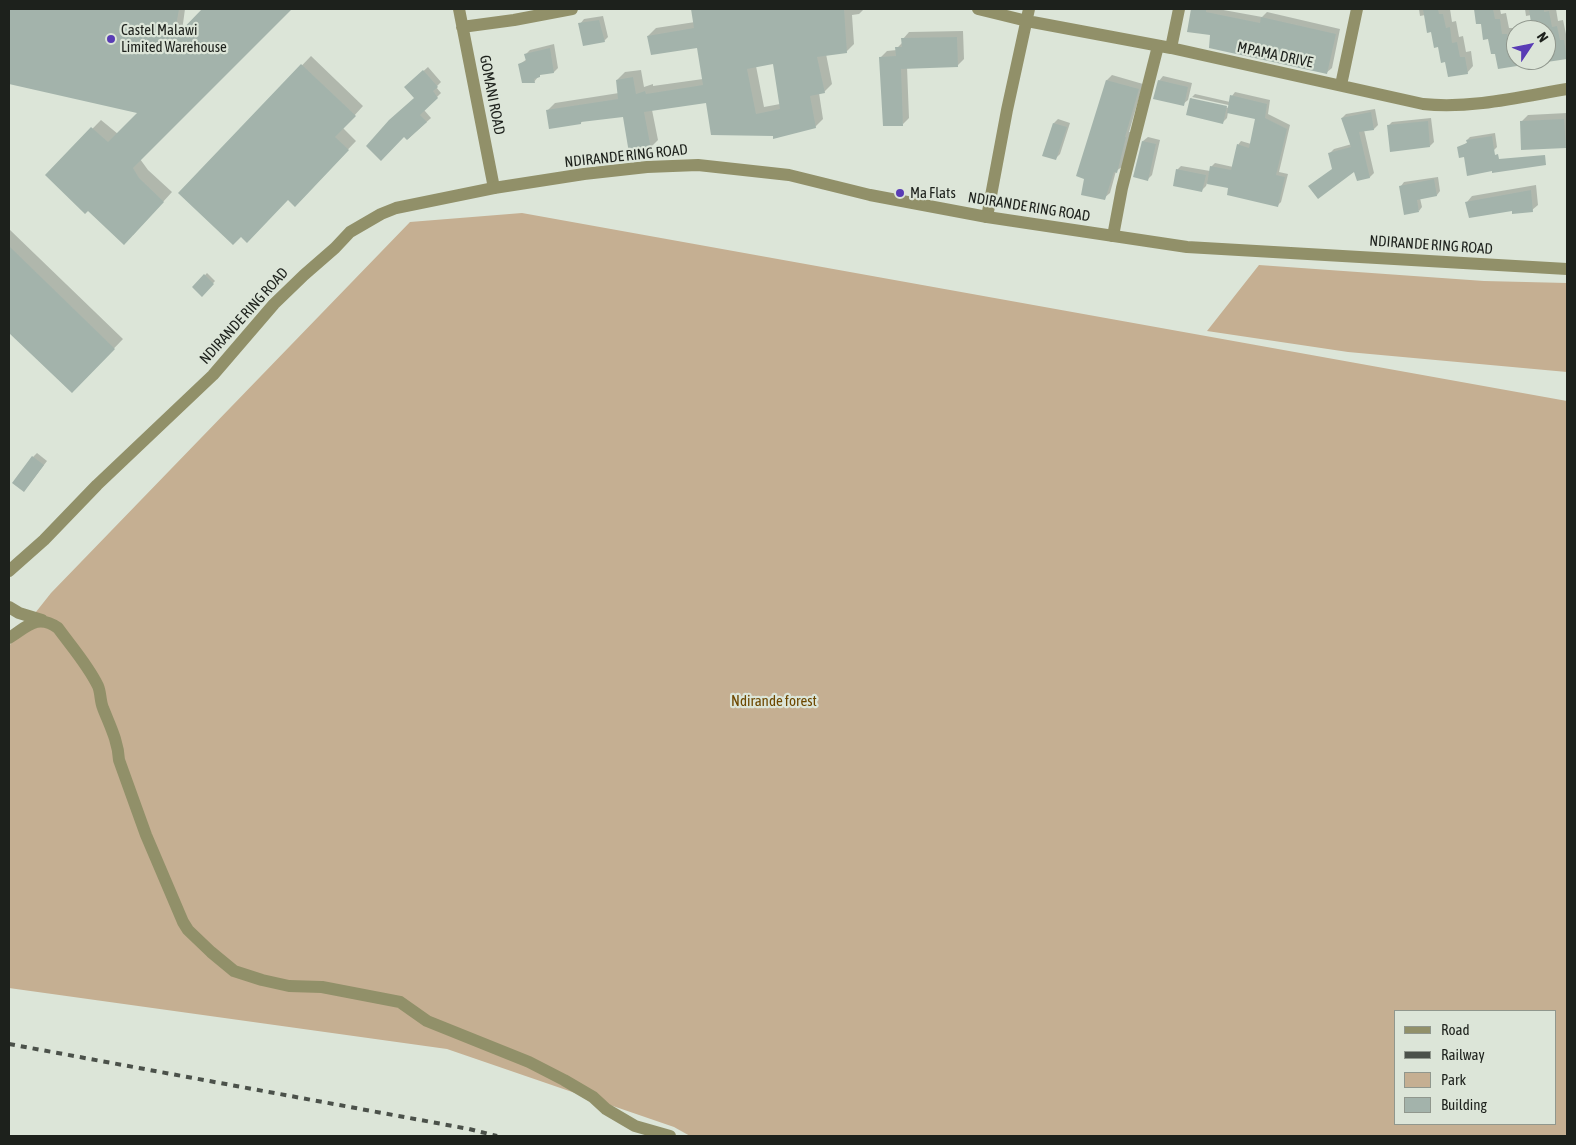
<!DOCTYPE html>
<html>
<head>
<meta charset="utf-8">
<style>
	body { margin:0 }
	#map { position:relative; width:1576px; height:1145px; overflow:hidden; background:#dce5d8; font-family:"Asap Condensed",sans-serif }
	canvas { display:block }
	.frame { position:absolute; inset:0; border:10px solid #1d211c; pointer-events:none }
	.legend { position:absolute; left:1394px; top:1010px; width:162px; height:115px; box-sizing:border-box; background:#dce5d8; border:1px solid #90978d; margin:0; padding:6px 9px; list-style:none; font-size:15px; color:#1d211c }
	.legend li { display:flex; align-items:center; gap:10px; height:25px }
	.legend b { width:25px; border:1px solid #90978d }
	.north { position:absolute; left:1506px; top:20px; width:50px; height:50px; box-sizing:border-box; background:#dce5d8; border:1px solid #90978d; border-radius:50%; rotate:56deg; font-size:14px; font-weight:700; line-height:20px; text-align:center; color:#1d211c }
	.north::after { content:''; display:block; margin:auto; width:18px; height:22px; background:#593cb5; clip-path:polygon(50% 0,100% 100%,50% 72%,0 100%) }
</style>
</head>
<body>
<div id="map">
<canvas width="1576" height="1145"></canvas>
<div class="frame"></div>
<ul class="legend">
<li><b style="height:6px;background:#919069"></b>Road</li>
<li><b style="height:6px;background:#4b514a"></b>Railway</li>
<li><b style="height:14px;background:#c5af92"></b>Park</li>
<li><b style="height:14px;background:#a3b3ab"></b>Building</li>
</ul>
<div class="north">N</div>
</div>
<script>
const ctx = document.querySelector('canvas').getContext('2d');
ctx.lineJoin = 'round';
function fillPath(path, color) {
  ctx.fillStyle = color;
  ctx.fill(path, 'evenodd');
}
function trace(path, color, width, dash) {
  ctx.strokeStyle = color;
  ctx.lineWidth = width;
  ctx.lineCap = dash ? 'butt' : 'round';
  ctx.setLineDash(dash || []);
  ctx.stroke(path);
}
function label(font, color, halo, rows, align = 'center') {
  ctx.font = font + ' "Asap Condensed",sans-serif';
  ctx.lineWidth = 4.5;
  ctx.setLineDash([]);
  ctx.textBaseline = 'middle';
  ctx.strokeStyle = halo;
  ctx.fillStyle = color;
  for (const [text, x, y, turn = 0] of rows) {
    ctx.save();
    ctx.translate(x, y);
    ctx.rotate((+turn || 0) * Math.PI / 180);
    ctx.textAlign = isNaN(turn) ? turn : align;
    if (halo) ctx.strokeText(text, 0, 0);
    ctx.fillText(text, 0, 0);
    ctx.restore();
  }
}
fillPath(new Path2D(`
	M 522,213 L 1567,401 L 1567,1136 L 690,1136 L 674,1127 L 447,1049 L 9,988 L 9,646 L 51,593 L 410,222 ZM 1395,1011 L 1555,1011 L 1555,1124 L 1395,1124 Z
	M 1259,265 L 1484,281 L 1567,283 L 1567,372 L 1348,352 L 1207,331 Z`), '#c5af92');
fillPath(new Path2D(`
	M 9,9 L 185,9 L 182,31 L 203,9 L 290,9 L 140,159 L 148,170 L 172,192 L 133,235 L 88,209 L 47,175 L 101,120 L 118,134 L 139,112 L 9,83 Z
	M 693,9 L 864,9 L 859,14 L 852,15 L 854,44 L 846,52 L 826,54 L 832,84 L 824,92 L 819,93 L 823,119 L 815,127 L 774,135 L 707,102 L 652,110 L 658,140 L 650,148 L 624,115 L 582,121 L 581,123 L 547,111 L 555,103 L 619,93 L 617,80 L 625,72 L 641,70 L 644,87 L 653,84 L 653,86 L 703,79 L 698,47 L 648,36 L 656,28 L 695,22 ZM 774,62 L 780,104 L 764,107 L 756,66 Z
	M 1192,9 L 1218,9 L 1262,17 L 1267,12 L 1340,29 L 1332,68 L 1326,73 L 1212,34 L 1189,31 Z
	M 1419,9 L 1450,9 L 1452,22 L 1456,21 L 1459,37 L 1463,36 L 1466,52 L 1471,51 L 1473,66 L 1467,73 L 1446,60 L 1425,15 L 1420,16 Z
	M 1475,9 L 1500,9 L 1501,14 L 1506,13 L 1509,28 L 1513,28 L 1516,43 L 1516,60 L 1521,60 L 1516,65 L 1496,52 L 1482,22 L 1477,23 Z
	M 1525,9 L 1556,9 L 1558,21 L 1563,20 L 1566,34 L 1567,34 L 1567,58 L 1548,61 L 1546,48 L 1546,30 L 1533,30 L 1531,15 L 1526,16 Z
	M 603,16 L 608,37 L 604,41 L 580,24 L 584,19 Z
	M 963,31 L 964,59 L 958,65 L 907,67 L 909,118 L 903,124 L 881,57 L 887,51 L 897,50 L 897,48 L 903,42 L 903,39 L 909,32 Z
	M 554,44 L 558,68 L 554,72 L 541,73 L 534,82 L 520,64 L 527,59 L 526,54 L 530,50 Z
	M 311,56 L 363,106 L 343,128 L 356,141 L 295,205 L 288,198 L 180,193 Z
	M 428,67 L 441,82 L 436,87 L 441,93 L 424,110 L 431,118 L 408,139 L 415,98 L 410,83 Z
	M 1112,75 L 1143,84 L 1129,132 L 1131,132 L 1122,167 L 1116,171 L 1110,193 L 1104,198 L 1086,178 L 1107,80 Z
	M 1163,76 L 1192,83 L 1188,100 L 1183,104 L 1159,81 Z
	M 1235,92 L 1270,100 L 1268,114 L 1290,125 L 1279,172 L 1288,174 L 1281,202 L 1277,206 L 1229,194 L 1230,187 L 1207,183 L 1206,186 L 1202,190 L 1174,185 L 1177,170 L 1181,166 L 1210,171 L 1211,167 L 1215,163 L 1233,167 L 1238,145 L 1241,141 L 1251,144 L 1256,118 L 1228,112 L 1227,118 L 1223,122 L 1187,114 L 1192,97 L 1192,99 L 1233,109 L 1233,106 L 1192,97 L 1195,94 L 1230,102 L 1232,96 Z
	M 1375,109 L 1378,125 L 1374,129 L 1364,130 L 1374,173 L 1370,177 L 1358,180 L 1355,170 L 1333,168 L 1330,153 L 1334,149 L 1352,144 L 1342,118 L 1346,114 Z
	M 1567,113 L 1567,145 L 1566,146 L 1521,122 L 1528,115 Z
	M 1431,118 L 1434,142 L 1430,146 L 1388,126 L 1392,122 Z
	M 1058,119 L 1070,123 L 1060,154 L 1056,158 L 1054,123 Z
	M 1495,133 L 1497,147 L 1494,150 L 1465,156 L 1459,148 L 1468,142 L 1467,140 L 1470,137 Z
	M 1148,137 L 1160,140 L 1152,175 L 1148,179 L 1143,141 Z
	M 1438,177 L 1440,191 L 1437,195 L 1420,198 L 1422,207 L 1419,211 L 1401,186 L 1404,182 Z
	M 1536,185 L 1538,205 L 1532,210 L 1467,202 L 1472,196 Z
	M 9,229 L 123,339 L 72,392 L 9,331 Z
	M 207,273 L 215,281 L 202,295 L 194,287 Z
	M 37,453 L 47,461 L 28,486 L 33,457 Z`), '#0003');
fillPath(new Path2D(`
	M 9,9 L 179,9 L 174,38 L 202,9 L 292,9 L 133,168 L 139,178 L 164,202 L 124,245 L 88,211 L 85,214 L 45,175 L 91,127 L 108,142 L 137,113 L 9,84 Z
	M 691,9 L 844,9 L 847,53 L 817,57 L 825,93 L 810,96 L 816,128 L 773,139 L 773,136 L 711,135 L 706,103 L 644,112 L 651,149 L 629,153 L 623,117 L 581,122 L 581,124 L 549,129 L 546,110 L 618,99 L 616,80 L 633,77 L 636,94 L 645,91 L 646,94 L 703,85 L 697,48 L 651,55 L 647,36 L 694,28 ZM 773,64 L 780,109 L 756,114 L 747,69 Z
	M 1191,9 L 1206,9 L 1206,12 L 1260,23 L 1261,17 L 1336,34 L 1327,74 L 1209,48 L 1210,35 L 1187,32 Z
	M 1423,9 L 1438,9 L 1439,14 L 1443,14 L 1446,28 L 1450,27 L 1452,43 L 1457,42 L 1460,57 L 1465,57 L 1468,74 L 1448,77 L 1445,62 L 1441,63 L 1438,47 L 1434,48 L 1431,32 L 1427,33 Z
	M 1474,9 L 1493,9 L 1495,19 L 1500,19 L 1502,34 L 1507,34 L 1510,49 L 1514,48 L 1517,66 L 1498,69 L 1495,54 L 1491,54 L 1488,39 L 1483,40 L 1481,24 L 1476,24 Z
	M 1529,9 L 1544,9 L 1544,12 L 1549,11 L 1552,27 L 1557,26 L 1560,40 L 1564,40 L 1567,59 L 1547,62 L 1546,30 L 1532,30 Z
	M 599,20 L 605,42 L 583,46 L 578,23 Z
	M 957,37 L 958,67 L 901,69 L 903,126 L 883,126 L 879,57 L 896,56 L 895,47 L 902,47 L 901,38 Z
	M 550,48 L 554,73 L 540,75 L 540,77 L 534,79 L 535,83 L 522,83 L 518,64 L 526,61 L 524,54 Z
	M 301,64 L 356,116 L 335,137 L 349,150 L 295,207 L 288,200 L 247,243 L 241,237 L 233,245 L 178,193 Z
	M 423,70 L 438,87 L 433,91 L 438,98 L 420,115 L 427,122 L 407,140 L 404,137 L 381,161 L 366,146 L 389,120 L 414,98 L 404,87 Z
	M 1106,80 L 1139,89 L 1125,137 L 1126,137 L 1117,173 L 1114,172 L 1105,200 L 1081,195 L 1084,179 L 1076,176 Z
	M 1158,80 L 1188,87 L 1184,106 L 1153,99 Z
	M 1230,95 L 1267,104 L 1265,118 L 1287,129 L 1276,175 L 1285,177 L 1278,207 L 1227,195 L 1228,188 L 1207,184 L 1210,166 L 1231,170 L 1237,144 L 1249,148 L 1255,119 L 1227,113 Z
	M 1190,98 L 1227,106 L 1223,124 L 1186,115 Z
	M 1371,112 L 1374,130 L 1359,132 L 1370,178 L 1357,181 L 1354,172 L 1318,199 L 1308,186 L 1332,169 L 1328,153 L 1351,147 L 1341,118 Z
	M 1564,119 L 1566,148 L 1521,150 L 1520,121 Z
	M 1428,121 L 1430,147 L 1390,152 L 1387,125 Z
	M 1053,123 L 1067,127 L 1056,160 L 1042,156 Z
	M 1492,136 L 1495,155 L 1498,154 L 1499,159 L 1545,155 L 1546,165 L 1492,173 L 1492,171 L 1467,176 L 1464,157 L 1459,158 L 1457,147 L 1467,143 L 1466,140 Z
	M 1142,141 L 1156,144 L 1148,181 L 1133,177 Z
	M 1176,169 L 1206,175 L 1202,192 L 1173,186 Z
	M 1434,179 L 1437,196 L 1417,200 L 1419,212 L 1404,215 L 1399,186 Z
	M 1531,190 L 1533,212 L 1512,214 L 1512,211 L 1469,218 L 1465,202 Z
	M 9,246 L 115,349 L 72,393 L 9,333 Z
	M 204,274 L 214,284 L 202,297 L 192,287 Z
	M 32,456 L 44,465 L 24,492 L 12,483 Z`), '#a3b3ab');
trace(new Path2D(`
	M 459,9 L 494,188
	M 978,9 L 1027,21 L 1171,48 L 1423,104 C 1471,109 1520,97 1567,89
	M 462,27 L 514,20 L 572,9
	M 1171,48 L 1179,9
	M 1341,85 L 1357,9
	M 987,217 L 1007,110 L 1029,9
	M 1113,236 L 1122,188 L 1158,46
	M 9,607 L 19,613 L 42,620
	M 9,638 C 27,627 37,613 58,628 C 71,646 88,665 98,686 C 101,693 100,701 103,708 C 110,726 118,741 119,760 L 146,835 L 183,922 L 188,930 L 211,952 L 234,971 L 262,980 L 289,986 L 322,987 L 400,1002 L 427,1021 L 529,1062 L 564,1080 L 593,1097 L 606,1109 L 635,1126 L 670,1136`), '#919069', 12);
trace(new Path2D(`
	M 9,571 L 44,540 L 97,485 L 213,375 L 274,304 L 304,275 L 335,248 L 350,232 L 381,214 L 396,208 L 494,188 L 584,174 L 647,167 L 698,165 L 789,175 L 870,195 L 987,217 L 1187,247 L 1567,269`), '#919069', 12);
trace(new Path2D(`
	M 9,1044 L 469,1129 L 497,1136`), '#4b514a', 4, [6, 6]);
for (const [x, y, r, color] of [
	[111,39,5,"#593cb5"],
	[900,193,5,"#593cb5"]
]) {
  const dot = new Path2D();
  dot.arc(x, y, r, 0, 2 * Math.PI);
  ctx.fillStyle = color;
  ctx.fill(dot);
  trace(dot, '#dce5d8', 2);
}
label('15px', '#1d211c', '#dce5d8', [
	["Castel Malawi",121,30],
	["Limited Warehouse",121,47],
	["Ma Flats",910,193]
], 'left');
label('15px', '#1d211c', '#dce5d8', [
	["MPAMA DRIVE",1275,55,12],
	["GOMANI ROAD",492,95,79],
	["NDIRANDE RING ROAD",626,156,-6],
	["NDIRANDE RING ROAD",1029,207,9],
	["NDIRANDE RING ROAD",1431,245,4],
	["NDIRANDE RING ROAD",244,316,-48]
]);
label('15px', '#6d4800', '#dce5d8', [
	["Ndirande forest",774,701]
]);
</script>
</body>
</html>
